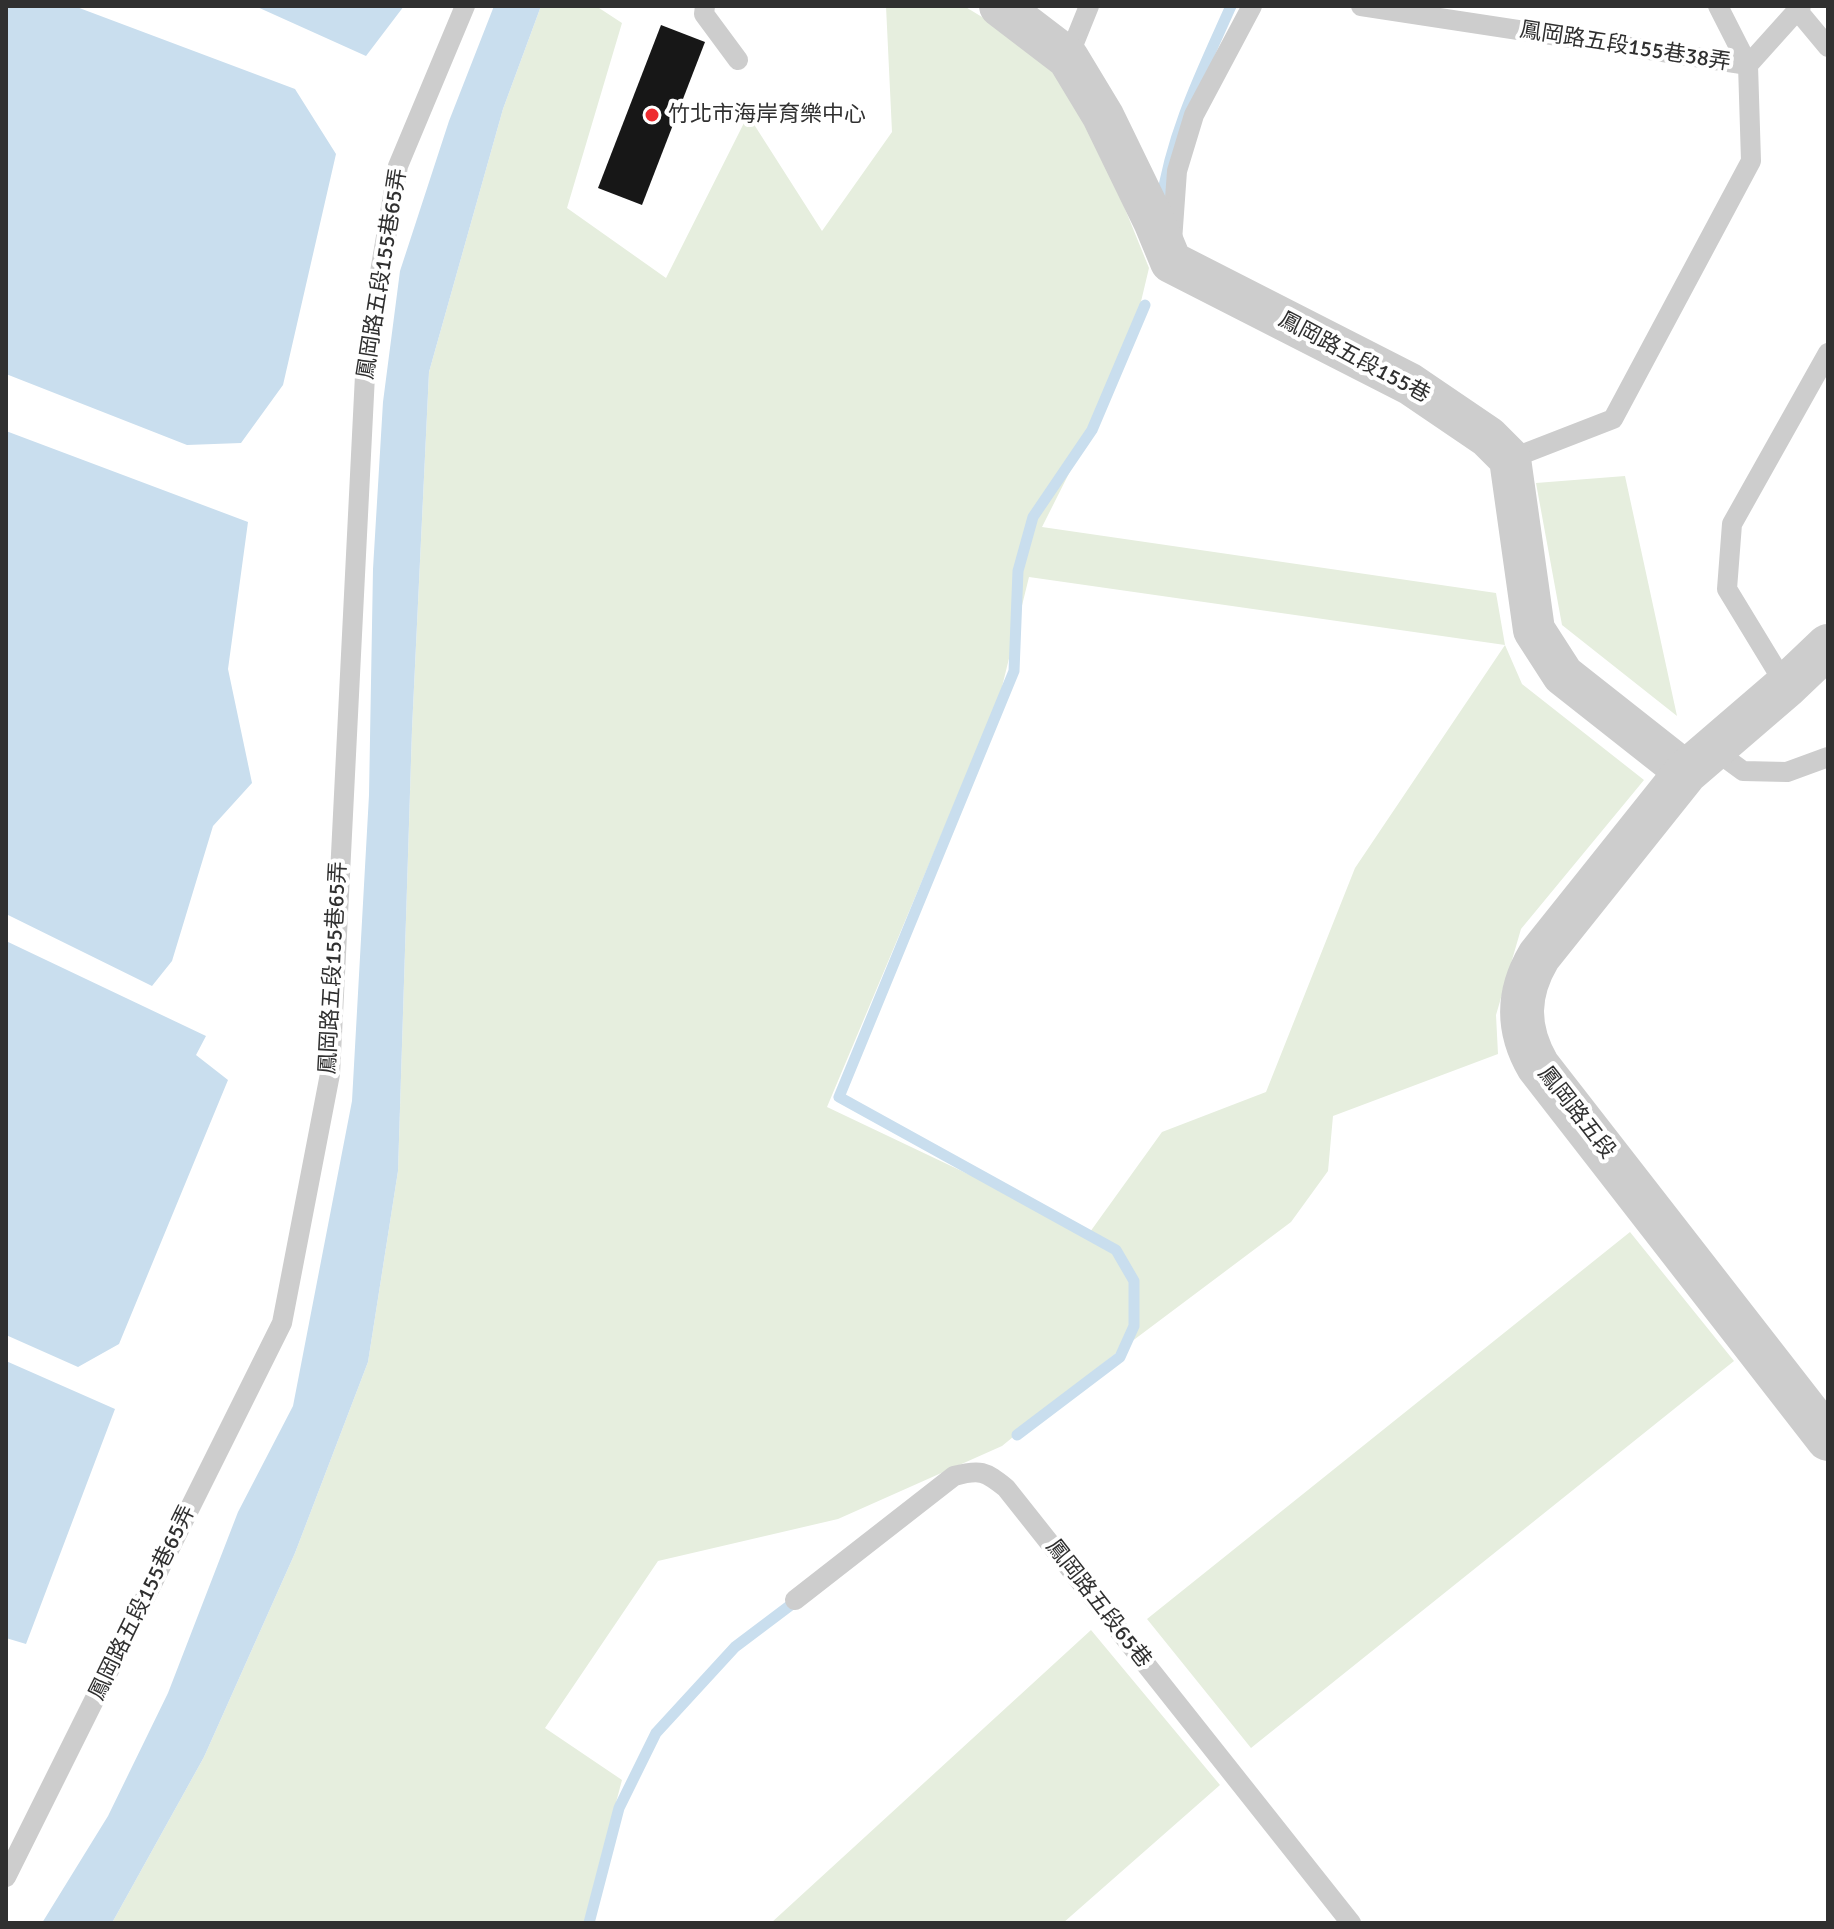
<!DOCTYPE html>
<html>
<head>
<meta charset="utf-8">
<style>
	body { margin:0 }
	#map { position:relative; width:1834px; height:1929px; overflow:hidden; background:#fff; font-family:Signika,sans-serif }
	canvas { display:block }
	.frame { position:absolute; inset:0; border:8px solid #303030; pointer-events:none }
</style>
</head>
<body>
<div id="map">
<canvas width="1834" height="1929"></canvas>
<div class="frame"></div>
</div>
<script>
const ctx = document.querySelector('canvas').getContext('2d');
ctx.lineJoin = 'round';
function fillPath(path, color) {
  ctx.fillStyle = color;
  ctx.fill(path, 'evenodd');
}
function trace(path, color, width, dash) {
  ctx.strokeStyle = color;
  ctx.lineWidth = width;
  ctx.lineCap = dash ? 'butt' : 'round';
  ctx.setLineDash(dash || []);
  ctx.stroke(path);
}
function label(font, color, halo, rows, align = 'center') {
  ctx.font = font + ' Signika,"Noto Sans TC",sans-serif';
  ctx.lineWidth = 8;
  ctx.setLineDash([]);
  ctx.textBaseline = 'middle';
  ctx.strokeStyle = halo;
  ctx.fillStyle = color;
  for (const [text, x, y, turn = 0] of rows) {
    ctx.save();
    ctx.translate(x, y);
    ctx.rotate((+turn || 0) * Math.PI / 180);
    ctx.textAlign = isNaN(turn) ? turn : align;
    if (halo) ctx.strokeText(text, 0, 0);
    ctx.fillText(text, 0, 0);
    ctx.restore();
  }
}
fillPath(new Path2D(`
	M 541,6 L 596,6 L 622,23 L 567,208 L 666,278 L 748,115 L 822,231 L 892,132 L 886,6 L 964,6 L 1023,42 L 1078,93 L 1149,268 L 1128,356 L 1042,527 L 1496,593 L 1505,645 L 1522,684 L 1644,780 L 1521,929 L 1496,1015 L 1498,1054 L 1333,1116 L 1328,1171 L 1291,1222 L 1111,1357 L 1002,1446 L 838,1519 L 658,1561 L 545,1728 L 622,1780 L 584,1923 L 112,1923 L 204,1757 L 295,1553 L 368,1362 L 398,1171 L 412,729 L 429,372 L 503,109 ZM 1029,577 L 1505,645 L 1355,868 L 1266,1092 L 1162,1132 L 1090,1232 L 827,1107 L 1000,695 Z
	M 1625,476 L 1677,716 L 1562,625 L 1536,483 Z
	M 1630,1232 L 1734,1361 L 1251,1748 L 1147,1619 Z
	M 1091,1630 L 1220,1785 L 1063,1923 L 771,1923 Z`), '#e6eede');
fillPath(new Path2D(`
	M 6,6 L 74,6 L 295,89 L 336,154 L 283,385 L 241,443 L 187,445 L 6,374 Z
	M 255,6 L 404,6 L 366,56 Z
	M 494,6 L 541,6 L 503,109 L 429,372 L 412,729 L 398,1171 L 368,1362 L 295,1553 L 204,1757 L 112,1923 L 42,1923 L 108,1816 L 168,1693 L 238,1512 L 293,1406 L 352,1101 L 369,795 L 373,569 L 383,402 L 400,271 L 449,121 Z
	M 6,431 L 248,522 L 228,669 L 252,783 L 213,826 L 172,961 L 152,986 L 6,914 Z
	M 6,941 L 206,1036 L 196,1055 L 228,1080 L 119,1344 L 78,1367 L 6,1335 Z
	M 6,1361 L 115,1409 L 26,1644 L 6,1638 Z`), '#c9deee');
trace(new Path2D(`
	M 1161,204 C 1171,133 1202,71 1231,6
	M 1017,1435 L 1120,1357 L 1134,1326 L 1134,1281 L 1116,1250 L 839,1097 L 1014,671 L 1018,571 L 1033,517 L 1092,430 L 1145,305
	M 589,1923 L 619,1808 L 656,1733 L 735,1647 L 800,1598`), '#c9deee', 11);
fillPath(new Path2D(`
	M 661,25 L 705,42 L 642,205 L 598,188 Z`), '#171717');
trace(new Path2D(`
	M 705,6 L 704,14 L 738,60
	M 1361,6 L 1748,65
	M 1798,11 L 1828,47
	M 1068,58 L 1089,6
	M 1748,65 L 1801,6
	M 1172,241 L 1177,171 L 1194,115 L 1252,6
	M 1510,459 L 1613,419 L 1751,161 L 1748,65 L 1718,6
	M 1786,686 L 1727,589 L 1732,524 L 1828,353
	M 1713,749 L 1743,771 L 1787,772 L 1828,757
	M 795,1600 L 954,1476 C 980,1469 985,1471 1006,1488 L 1351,1923
	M 6,1877 L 282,1323 L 330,1074 L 366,355 L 398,166 L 465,6`), '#cdcdcd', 20);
trace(new Path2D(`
	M 1000,6 L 1068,58 L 1103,116 L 1154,221 L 1171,262 L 1410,384 L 1488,437 L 1510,459 L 1534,630 L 1563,675 L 1686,772`), '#cdcdcd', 42);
trace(new Path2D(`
	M 1828,646 L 1786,686 L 1686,772 L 1539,956 C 1517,993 1516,1028 1538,1066 L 1828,1439`), '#cdcdcd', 44);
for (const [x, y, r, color] of [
	[652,115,8,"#ee2c30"]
]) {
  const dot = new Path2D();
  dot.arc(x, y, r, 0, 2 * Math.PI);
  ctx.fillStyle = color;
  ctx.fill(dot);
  trace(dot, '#fff', 3);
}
label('22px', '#303030', '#fff', [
	["鳳岡路五段155巷38弄",1625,47,9],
	["鳳岡路五段155巷65弄",383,274,-81],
	["鳳岡路五段155巷",1354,358,28],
	["鳳岡路五段155巷65弄",334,968,-87],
	["鳳岡路五段",1576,1113,52],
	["鳳岡路五段155巷65弄",143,1603,-64],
	["鳳岡路五段65巷",1098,1604,52]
]);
label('22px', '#303030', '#fff', [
	["竹北市海岸育樂中心",668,115]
], 'left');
</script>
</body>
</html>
